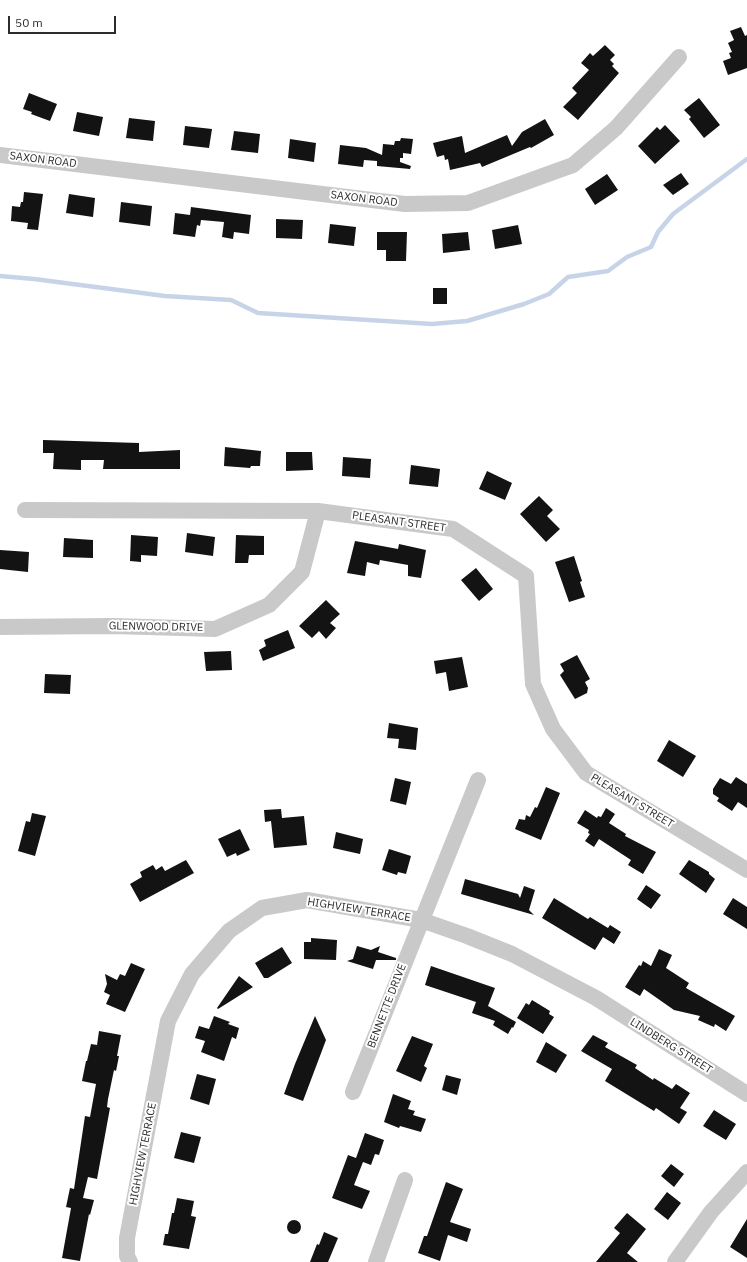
<!DOCTYPE html>
<html>
<head>
<meta charset="utf-8">
<style>
	body { margin:0 }
	#map { position:relative; width:747px; height:1262px; overflow:hidden; background:#fff; font-family:"IBM Plex Sans",sans-serif }
	canvas { display:block }
	.scale { position:absolute; left:8px; top:16px; width:108px; height:18px; box-sizing:border-box; border:2px solid #2c2c2c; border-top:0; padding-left:5px; font-size:12px; line-height:14px; white-space:nowrap; color:#2c2c2c; -webkit-text-stroke:3px #fff; paint-order:stroke }
</style>
</head>
<body>
<div id="map">
<canvas width="747" height="1262"></canvas>
<div class="scale">50 m</div>
</div>
<script>
const ctx = document.querySelector('canvas').getContext('2d');
ctx.lineJoin = 'round';
function trace(path, color, width, dash) {
  ctx.strokeStyle = color;
  ctx.lineWidth = width;
  ctx.lineCap = dash ? 'butt' : 'round';
  ctx.setLineDash(dash || []);
  ctx.stroke(path);
}
function fillPath(path, color) {
  ctx.fillStyle = color;
  ctx.fill(path, 'evenodd');
}
function label(font, color, halo, rows, align = 'center') {
  ctx.font = font + ' "IBM Plex Sans",sans-serif';
  ctx.lineWidth = 4;
  ctx.setLineDash([]);
  ctx.textBaseline = 'middle';
  ctx.strokeStyle = halo;
  ctx.fillStyle = color;
  for (const [text, x, y, turn = 0] of rows) {
    ctx.save();
    ctx.translate(x, y);
    ctx.rotate((+turn || 0) * Math.PI / 180);
    ctx.textAlign = isNaN(turn) ? turn : align;
    if (halo) ctx.strokeText(text, 0, 0);
    ctx.fillText(text, 0, 0);
    ctx.restore();
  }
}
trace(new Path2D(`
	M 0,276 L 34,279 L 165,296 L 231,300 L 258,313 L 432,324 L 467,321 L 524,304 L 549,294 L 568,277 L 608,271 L 627,257 L 651,247 L 658,232 L 673,214 L 747,159`), '#c7d4e8', 4.5);
fillPath(new Path2D(`
	M 741,27 L 745,36 L 747,35 L 747,68 L 728,75 L 723,61 L 731,58 L 729,53 L 732,52 L 728,43 L 734,40 L 730,31 Z
	M 605,45 L 615,55 L 610,60 L 614,64 L 612,66 L 619,73 L 578,120 L 563,107 L 577,93 L 572,88 L 589,70 L 581,63 L 590,53 L 593,56 Z
	M 29,93 L 57,104 L 50,121 L 31,114 L 32,112 L 23,109 Z
	M 699,98 L 720,125 L 704,138 L 689,119 L 691,117 L 684,110 Z
	M 77,112 L 103,117 L 99,136 L 73,131 Z
	M 129,118 L 155,121 L 153,141 L 126,138 Z
	M 545,119 L 554,135 L 531,148 L 530,147 L 482,167 L 480,163 L 450,170 L 448,159 L 445,160 L 444,155 L 437,157 L 433,143 L 462,136 L 465,153 L 507,135 L 512,146 L 522,132 Z
	M 665,125 L 680,141 L 655,164 L 638,146 L 657,127 L 660,130 Z
	M 185,126 L 212,129 L 209,148 L 183,145 Z
	M 234,131 L 260,134 L 258,153 L 231,150 Z
	M 401,138 L 413,139 L 411,154 L 403,153 L 403,158 L 400,158 L 400,162 L 411,166 L 410,169 L 377,166 L 377,161 L 364,160 L 363,167 L 338,164 L 340,145 L 366,148 L 382,155 L 383,144 L 394,145 L 395,141 L 400,141 Z
	M 290,139 L 316,143 L 314,162 L 288,158 Z
	M 681,173 L 689,184 L 673,195 L 663,185 Z
	M 607,174 L 618,190 L 595,205 L 585,189 Z
	M 24,192 L 43,194 L 38,230 L 27,229 L 28,223 L 11,221 L 12,206 L 20,207 L 21,202 L 23,202 Z
	M 69,194 L 95,198 L 93,217 L 66,213 Z
	M 121,202 L 152,206 L 150,226 L 119,222 Z
	M 191,207 L 251,215 L 249,234 L 234,232 L 233,239 L 222,237 L 224,222 L 201,220 L 200,226 L 197,225 L 195,237 L 173,234 L 175,213 L 190,215 Z
	M 276,219 L 303,220 L 302,239 L 276,238 Z
	M 330,224 L 356,227 L 354,246 L 328,243 Z
	M 518,225 L 522,244 L 495,249 L 492,230 Z
	M 377,232 L 407,232 L 406,261 L 386,261 L 386,250 L 377,250 Z
	M 468,232 L 470,250 L 443,253 L 442,234 Z
	M 433,288 L 447,288 L 447,304 L 433,304 Z
	M 43,440 L 139,443 L 139,452 L 180,450 L 180,469 L 103,469 L 104,460 L 81,460 L 81,470 L 53,469 L 54,453 L 43,453 Z
	M 225,447 L 261,451 L 260,466 L 251,466 L 250,468 L 224,466 Z
	M 286,452 L 312,452 L 313,470 L 286,471 Z
	M 343,457 L 371,459 L 370,478 L 342,476 Z
	M 411,465 L 440,469 L 438,487 L 409,484 Z
	M 487,471 L 512,483 L 505,500 L 479,489 Z
	M 539,496 L 553,510 L 547,516 L 560,529 L 546,542 L 520,514 Z
	M 187,533 L 215,537 L 213,556 L 185,552 Z
	M 131,535 L 158,537 L 157,556 L 141,555 L 141,562 L 130,561 Z
	M 236,535 L 264,536 L 264,555 L 249,555 L 248,563 L 235,563 Z
	M 64,538 L 93,540 L 93,558 L 63,557 Z
	M 355,541 L 398,549 L 399,544 L 426,550 L 421,578 L 408,576 L 408,565 L 380,560 L 379,565 L 367,562 L 365,576 L 347,573 Z
	M 0,550 L 29,552 L 28,572 L 0,569 Z
	M 574,556 L 582,581 L 580,582 L 585,597 L 569,602 L 555,562 Z
	M 476,568 L 493,589 L 479,601 L 461,580 Z
	M 326,600 L 340,614 L 330,623 L 336,628 L 326,639 L 319,631 L 312,638 L 299,626 Z
	M 288,630 L 295,648 L 263,661 L 259,650 L 266,646 L 264,640 Z
	M 231,651 L 232,670 L 206,671 L 204,652 Z
	M 577,655 L 590,679 L 585,682 L 588,688 L 587,693 L 575,699 L 560,675 L 564,671 L 560,664 Z
	M 462,657 L 468,687 L 449,691 L 446,672 L 436,674 L 434,661 Z
	M 45,674 L 71,675 L 70,694 L 44,693 Z
	M 389,723 L 418,728 L 416,750 L 398,748 L 399,739 L 387,738 Z
	M 669,740 L 696,756 L 683,777 L 657,761 Z
	M 736,777 L 747,784 L 747,808 L 738,802 L 732,811 L 717,801 L 719,798 L 713,794 L 713,789 L 720,778 L 731,784 Z
	M 395,778 L 411,782 L 406,805 L 390,801 Z
	M 546,787 L 560,793 L 541,840 L 515,829 L 519,819 L 525,820 L 526,815 L 530,817 L 535,807 L 537,808 Z
	M 606,808 L 615,814 L 609,823 L 626,834 L 625,836 L 656,852 L 643,874 L 628,865 L 631,860 L 599,839 L 594,847 L 585,841 L 590,834 L 588,833 L 589,830 L 577,823 L 585,810 L 597,818 L 598,816 L 601,817 Z
	M 281,809 L 282,818 L 304,816 L 307,845 L 274,848 L 271,821 L 265,822 L 264,810 Z
	M 32,813 L 46,816 L 35,856 L 18,851 L 26,821 L 30,822 Z
	M 240,829 L 250,850 L 237,856 L 236,853 L 227,857 L 218,839 Z
	M 336,832 L 363,839 L 360,854 L 333,848 Z
	M 389,849 L 411,856 L 406,874 L 398,872 L 397,875 L 382,870 Z
	M 186,860 L 194,873 L 140,902 L 130,884 L 142,877 L 140,872 L 153,865 L 156,870 L 162,866 L 165,871 Z
	M 689,860 L 709,872 L 709,874 L 715,879 L 706,893 L 679,874 Z
	M 465,879 L 518,894 L 520,898 L 524,886 L 535,890 L 529,910 L 534,915 L 461,894 Z
	M 646,885 L 661,895 L 651,909 L 637,899 Z
	M 554,898 L 588,919 L 590,917 L 608,928 L 610,925 L 621,932 L 614,944 L 603,937 L 595,950 L 542,918 Z
	M 733,898 L 747,907 L 747,929 L 723,914 Z
	M 311,938 L 337,940 L 336,960 L 304,959 L 304,942 L 311,942 Z
	M 357,946 L 371,950 L 380,946 L 378,952 L 396,958 L 396,960 L 376,960 L 373,969 L 347,961 L 353,959 Z
	M 282,947 L 292,963 L 268,978 L 264,978 L 255,963 Z
	M 659,949 L 672,955 L 666,968 L 689,983 L 686,988 L 735,1016 L 726,1031 L 715,1024 L 714,1027 L 698,1020 L 700,1016 L 674,1010 L 644,989 L 640,996 L 625,987 L 639,965 L 641,966 L 643,961 L 651,966 Z
	M 131,963 L 145,969 L 125,1012 L 106,1004 L 110,995 L 104,992 L 107,984 L 105,974 L 117,980 L 120,974 L 125,976 Z
	M 431,966 L 495,988 L 488,1006 L 516,1022 L 513,1028 L 512,1027 L 508,1034 L 493,1025 L 495,1021 L 472,1013 L 476,1002 L 425,985 Z
	M 239,976 L 253,987 L 218,1009 L 217,1008 Z
	M 532,1000 L 550,1011 L 549,1014 L 554,1017 L 543,1034 L 517,1018 L 526,1003 L 529,1005 Z
	M 214,1016 L 230,1022 L 228,1024 L 239,1028 L 236,1039 L 232,1037 L 224,1061 L 201,1052 L 205,1041 L 195,1038 L 199,1026 L 209,1029 Z
	M 315,1016 L 326,1040 L 303,1101 L 284,1094 L 295,1064 Z
	M 99,1031 L 121,1035 L 117,1056 L 119,1056 L 116,1071 L 114,1070 L 108,1099 L 107,1107 L 110,1108 L 97,1179 L 88,1177 L 83,1198 L 94,1200 L 90,1215 L 89,1214 L 80,1261 L 62,1258 L 71,1208 L 66,1207 L 70,1188 L 74,1189 L 85,1116 L 90,1117 L 96,1084 L 82,1081 L 86,1061 L 87,1061 L 91,1044 L 97,1045 Z
	M 593,1035 L 608,1043 L 605,1047 L 637,1065 L 635,1068 L 653,1080 L 654,1078 L 672,1089 L 676,1084 L 690,1093 L 680,1108 L 687,1112 L 679,1124 L 656,1108 L 654,1111 L 605,1081 L 612,1069 L 581,1051 Z
	M 412,1036 L 433,1044 L 424,1066 L 427,1068 L 421,1082 L 396,1071 Z
	M 546,1042 L 567,1055 L 556,1073 L 536,1062 Z
	M 197,1074 L 216,1079 L 209,1105 L 190,1099 Z
	M 446,1075 L 461,1079 L 457,1095 L 442,1090 Z
	M 393,1094 L 411,1101 L 408,1109 L 415,1111 L 413,1115 L 426,1119 L 421,1132 L 400,1126 L 399,1128 L 384,1122 Z
	M 714,1110 L 736,1124 L 726,1140 L 703,1126 Z
	M 181,1132 L 201,1137 L 194,1163 L 174,1158 Z
	M 365,1133 L 384,1140 L 379,1155 L 375,1154 L 371,1165 L 363,1162 L 354,1185 L 370,1191 L 362,1209 L 332,1198 L 348,1155 L 356,1158 Z
	M 671,1164 L 684,1174 L 674,1187 L 661,1176 Z
	M 446,1182 L 463,1189 L 450,1222 L 471,1229 L 467,1242 L 448,1235 L 440,1261 L 418,1253 L 424,1236 L 427,1236 Z
	M 667,1192 L 681,1203 L 668,1220 L 654,1209 Z
	M 177,1198 L 194,1201 L 191,1216 L 196,1217 L 189,1249 L 163,1245 L 165,1234 L 168,1234 L 172,1213 L 174,1213 Z
	M 627,1213 L 646,1229 L 627,1253 L 638,1262 L 596,1262 L 620,1233 L 614,1228 Z
	M 747,1219 L 747,1258 L 730,1247 Z
	M287 1227a7 7 0 1 1 14 0a7 7 0 1 1-14 0Z
	M 324,1232 L 338,1238 L 328,1262 L 310,1262 L 317,1244 L 319,1245 Z`), '#131313');
trace(new Path2D(`
	M 0,155 L 405,204 L 468,203 L 573,165 L 616,128 L 679,57
	M 25,510 L 318,511 L 453,529 L 526,576 L 533,684 L 553,729 L 586,773 L 747,870
	M 0,627 L 113,626 L 215,629 L 269,605 L 302,572 L 318,511
	M 353,1092 L 478,780
	M 130,1262 L 127,1256 L 127,1238 L 168,1021 L 192,974 L 229,931 L 262,908 L 307,900 L 421,920 L 467,936 L 512,954 L 596,998 L 747,1094
	M 376,1262 L 405,1180
	M 675,1262 L 711,1212 L 747,1172`), '#c9c9c9', 16);
label('11px', '#2c2c2c', '#fff', [
	["SAXON ROAD",43,160,7],
	["SAXON ROAD",364,199,7],
	["PLEASANT STREET",399,522,8],
	["GLENWOOD DRIVE",156,627,1],
	["PLEASANT STREET",632,801,31],
	["HIGHVIEW TERRACE",359,910,9],
	["BENNETTE DRIVE",387,1006,-69],
	["LINDBERG STREET",671,1046,32],
	["HIGHVIEW TERRACE",143,1154,-79]
]);
</script>
</body>
</html>
